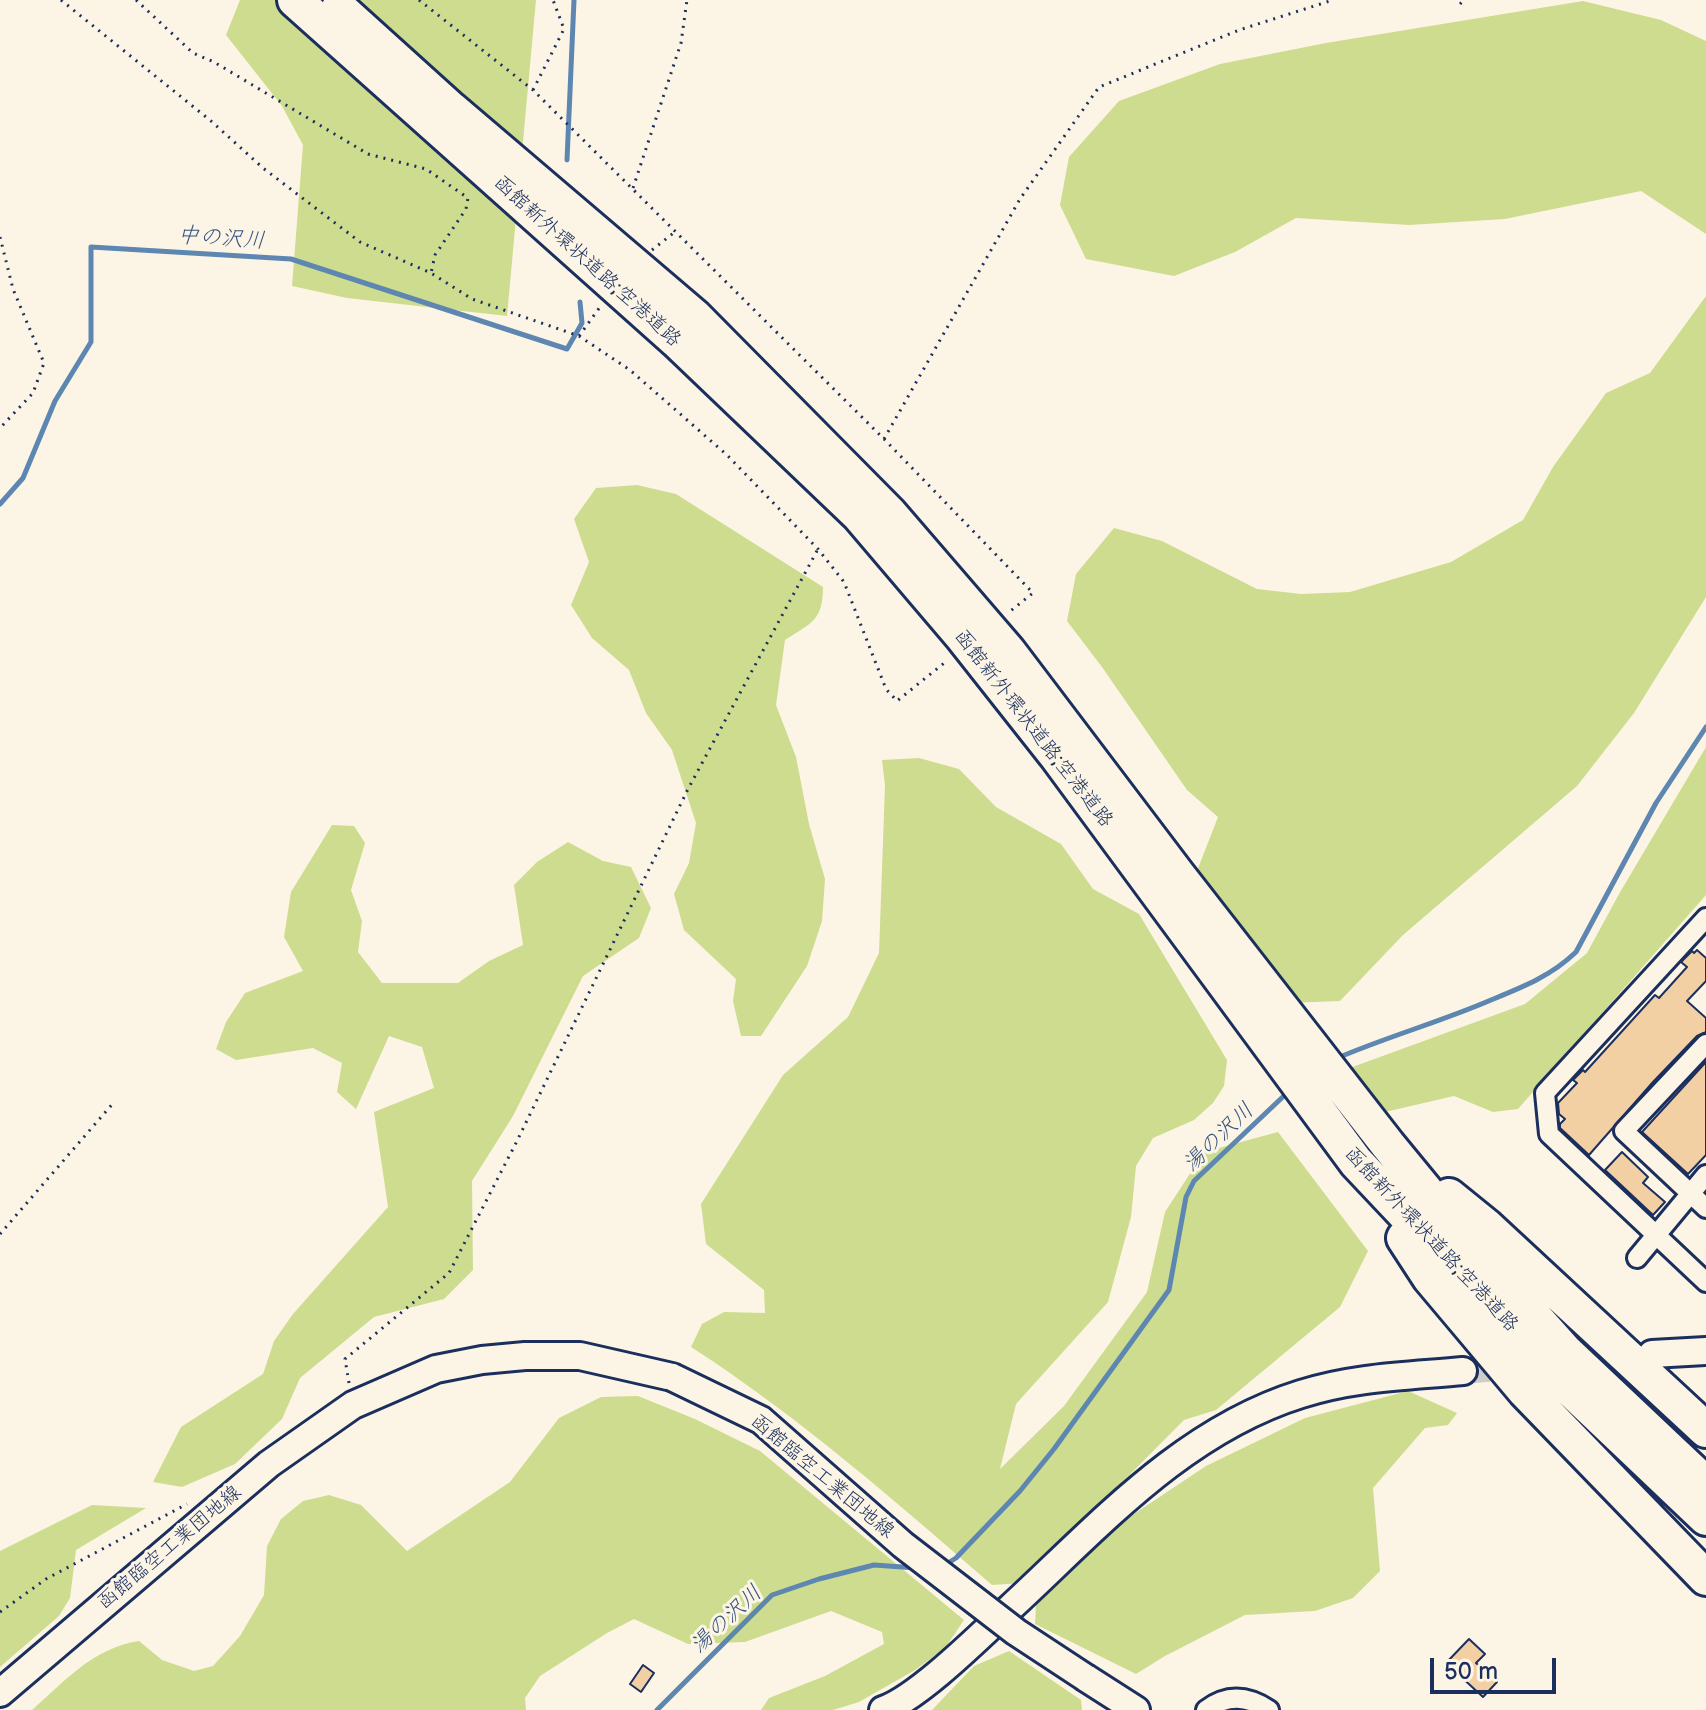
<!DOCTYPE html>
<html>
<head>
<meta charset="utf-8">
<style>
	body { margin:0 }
	#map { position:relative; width:1706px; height:1710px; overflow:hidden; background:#fcf5e5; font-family:"Balsamiq Sans",sans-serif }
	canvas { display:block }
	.scale { position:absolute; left:1430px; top:1658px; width:126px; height:36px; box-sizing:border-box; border:4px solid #1b2f5e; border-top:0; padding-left:10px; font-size:24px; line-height:28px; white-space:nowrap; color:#1b2f5e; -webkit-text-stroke:6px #fcf5e5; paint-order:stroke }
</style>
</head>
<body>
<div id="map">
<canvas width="1706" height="1710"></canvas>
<div class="scale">50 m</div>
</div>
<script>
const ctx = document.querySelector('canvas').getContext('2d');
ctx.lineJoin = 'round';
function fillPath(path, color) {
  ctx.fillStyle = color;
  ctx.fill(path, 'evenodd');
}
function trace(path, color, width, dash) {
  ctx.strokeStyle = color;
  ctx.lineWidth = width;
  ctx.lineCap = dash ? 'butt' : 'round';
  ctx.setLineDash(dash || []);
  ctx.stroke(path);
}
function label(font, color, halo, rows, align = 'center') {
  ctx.font = font + ' "Balsamiq Sans","Klee One",sans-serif';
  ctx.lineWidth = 6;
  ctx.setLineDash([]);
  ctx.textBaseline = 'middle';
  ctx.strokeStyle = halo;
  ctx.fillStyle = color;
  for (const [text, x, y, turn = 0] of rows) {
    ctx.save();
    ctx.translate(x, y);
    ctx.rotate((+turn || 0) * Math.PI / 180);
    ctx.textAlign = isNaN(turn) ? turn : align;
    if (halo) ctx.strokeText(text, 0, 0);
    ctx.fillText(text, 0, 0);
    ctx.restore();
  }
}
fillPath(new Path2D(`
	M 240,0 L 536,0 L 507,316 L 347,298 L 292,286 L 303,145 L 282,106 L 226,35 Z
	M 1583,1 L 1661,20 L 1706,41 L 1706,234 L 1641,191 L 1505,219 L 1409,225 L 1296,218 L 1235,252 L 1174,276 L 1086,259 L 1060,205 L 1069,157 L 1119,101 L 1220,64 L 1326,43 Z
	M 1706,296 L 1706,597 L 1634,713 L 1577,786 L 1403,935 L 1340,1001 L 1289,1003 L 1195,876 L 1218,817 L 1187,790 L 1102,667 L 1067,621 L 1076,574 L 1114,528 L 1162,541 L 1257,589 L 1301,594 L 1350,592 L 1451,562 L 1523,520 L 1553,467 L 1606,393 L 1650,373 Z
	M 637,485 L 676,494 L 823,587 C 823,621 811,623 785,640 L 776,705 L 796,757 L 809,824 L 825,879 L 822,921 L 807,966 L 761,1036 L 741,1036 L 733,1001 L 736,979 L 684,930 L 674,894 L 689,863 L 696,823 L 672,750 L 646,713 L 629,670 L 592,638 L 571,605 L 589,562 L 574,519 L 596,488 Z
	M 1706,747 L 1706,895 L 1518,1109 L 1493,1112 L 1454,1096 L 1372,1115 L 1347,1069 L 1525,1004 L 1587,953 L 1619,894 Z
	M 919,758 L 959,769 L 996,807 L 1061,844 L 1093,889 L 1139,914 L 1227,1060 L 1224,1086 L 1213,1103 L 1194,1120 L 1153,1138 L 1136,1166 L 1131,1217 L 1108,1302 L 1016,1404 L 1000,1469 L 1064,1406 L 1147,1292 L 1165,1212 L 1204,1152 L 1278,1132 L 1368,1251 L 1340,1307 L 1216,1410 L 1184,1420 L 1022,1583 L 992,1585 C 895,1501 798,1416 691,1347 L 702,1324 L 724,1312 L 765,1313 L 764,1290 L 706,1244 L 701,1204 L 783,1075 L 848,1017 L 879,953 L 885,785 L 882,760 Z
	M 332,825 L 354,826 L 365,843 L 351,890 L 362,921 L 358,952 L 382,983 L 458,983 L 489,961 L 523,945 L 514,885 L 537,862 L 568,842 L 603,861 L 631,867 L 651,908 L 639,938 L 583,976 L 513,1116 L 472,1181 L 473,1270 L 444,1299 L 374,1317 L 300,1378 L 282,1419 L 235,1464 L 182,1487 L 153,1482 L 181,1427 L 263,1374 L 274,1341 L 293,1314 L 388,1207 L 374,1112 L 434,1088 L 422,1047 L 389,1036 L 356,1109 L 337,1092 L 342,1063 L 313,1048 L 236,1060 L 216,1049 L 226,1022 L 245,993 L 303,971 L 284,937 L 291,892 Z
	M 1408,1391 L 1457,1413 L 1448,1425 L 1425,1428 L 1373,1488 L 1380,1571 L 1353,1598 L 1315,1611 L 1245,1615 L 1165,1656 L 1136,1674 L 1035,1624 L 1036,1604 L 1110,1530 L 1206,1466 L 1305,1418 Z
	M 638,1396 L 695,1419 L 760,1451 L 964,1620 L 945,1648 L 915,1670 L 859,1702 L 833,1710 L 761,1710 L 769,1698 L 825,1676 L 884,1644 L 882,1632 L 831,1611 L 745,1642 L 688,1644 L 634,1619 L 607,1633 L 540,1676 L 525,1698 L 526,1710 L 32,1710 C 65,1681 93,1648 139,1641 L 162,1660 L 194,1671 L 213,1666 L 240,1636 L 264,1595 L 267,1546 L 281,1519 L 303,1501 L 329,1495 L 361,1505 L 407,1551 L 510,1482 L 559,1418 L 601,1397 Z
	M 92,1505 L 146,1508 L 76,1550 L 70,1598 L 59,1616 L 0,1667 L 0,1551 Z
	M 1009,1651 L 1081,1700 L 1082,1710 L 932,1710 L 974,1666 Z`), '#cedc90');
trace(new Path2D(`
	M 567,160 L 574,0
	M 0,504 L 23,478 L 55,401 L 91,342 L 91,247 L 291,259 L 567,349 L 582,323 L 580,302
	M 1335,1059 C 1386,1037 1440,1022 1491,1000 C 1523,987 1551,976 1576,952 L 1656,803 L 1706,727
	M 945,1565 L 956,1558 L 1020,1491 L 1054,1449 L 1169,1290 L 1186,1197 L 1194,1181 L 1288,1092
	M 657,1710 L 772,1595 L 819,1579 L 874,1565 L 916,1568`), '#5d87b1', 5);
const building = new Path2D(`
	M 1697,950 L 1706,958 L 1706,981 L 1687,1001 L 1706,1018 L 1706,1032 L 1697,1036 L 1653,1082 L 1589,1155 L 1560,1128 L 1560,1124 L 1565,1119 L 1559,1114 L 1558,1103 L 1577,1083 L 1573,1080 L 1583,1070 L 1585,1072 L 1655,995 L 1659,998 L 1687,967 L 1681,962 L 1692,951 L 1694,953 Z
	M 1706,1062 L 1706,1155 L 1688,1174 L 1642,1132 Z
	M 1622,1152 L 1648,1177 L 1643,1183 L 1665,1202 L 1653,1215 L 1605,1170 Z
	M 1469,1639 L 1485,1654 L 1476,1663 L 1497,1682 L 1483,1697 L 1446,1663 Z
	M 643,1665 L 654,1673 L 641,1692 L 630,1684 Z`);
fillPath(building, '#f3d0a4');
trace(building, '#1b2f5e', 2);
trace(new Path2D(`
	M 1463,1371 L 1521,1366`), '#cfcdca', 26, [26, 13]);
const street = new Path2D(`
	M 1706,918 L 1545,1093 L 1549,1134 L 1706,1282
	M 1706,1044 L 1624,1131 L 1706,1208
	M 1637,1258 L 1706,1175
	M 1206,1710 C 1227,1694 1248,1696 1269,1710`);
const secondary = new Path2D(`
	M 1652,1354 L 1706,1351
	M 1086,1678 L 1136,1710
	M 0,1693 L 269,1464 L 353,1405 L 436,1369 L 482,1360 L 525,1356 L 580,1356 L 672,1377
	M 883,1710 C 918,1698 981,1635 1010,1608 C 1099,1526 1182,1431 1301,1394 C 1353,1377 1409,1376 1463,1371`);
const highway = new Path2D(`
	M 295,0 L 677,341 L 859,515 L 962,636 L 1056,755 L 1356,1162 L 1566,1385 L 1706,1518
	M 339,8 L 451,109 L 695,317 L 890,514 L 1008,651 L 1177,874 L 1388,1145 L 1471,1246 L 1565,1351 L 1706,1484
	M 1449,1196 L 1486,1226 L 1706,1430
	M 1404,1238 L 1430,1278 L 1525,1391 L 1706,1578`);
trace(street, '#1b2f5e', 24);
trace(secondary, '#1b2f5e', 32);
trace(highway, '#1b2f5e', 40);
trace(new Path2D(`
	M 61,0 L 211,121 L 263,168 L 360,242 L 431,273 L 472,299 L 579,336 L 630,370 L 727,455 L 818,549 L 844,582 L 886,689 L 897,701 L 948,660
	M 136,0 L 193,53 L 214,62 L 368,154 L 426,169 L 468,198 L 466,209 L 435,255 L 431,273
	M 419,0 L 533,90 L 884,439 L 1033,593 L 1008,613
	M 1460,4 L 1464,0
	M 533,90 L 564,29 L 553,0
	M 633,188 L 681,43 L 687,0
	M 0,237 L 13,289 L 44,363 L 33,393 L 0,428
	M 652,250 L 676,231
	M 579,336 L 600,307
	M 884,439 L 1020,199 L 1099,87 L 1239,30 L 1333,0
	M 0,1234 L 115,1101
	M 349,1383 L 345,1359 L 449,1273 L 517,1141 L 688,789 L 818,549
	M 0,1612 L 46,1579 L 187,1504`), '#1b2f5e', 3, [2, 6]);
trace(street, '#fcf5e5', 18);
trace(secondary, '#fcf5e5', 26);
trace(highway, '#fcf5e5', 34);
const secondaryBridge = new Path2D(`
	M 672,1377 L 761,1420 L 903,1545 L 1016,1632 L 1086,1678`);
trace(secondaryBridge, '#1b2f5e', 32, []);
trace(secondaryBridge, '#fcf5e5', 26);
label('20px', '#1b2f5e', '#fcf5e5', [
	["函館新外環状道路;空港道路",587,262,42],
	["函館新外環状道路;空港道路",1033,729,52],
	["函館新外環状道路;空港道路",1431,1240,47],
	["函館臨空工業団地線",822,1477,40],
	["函館臨空工業団地線",170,1548,-40]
]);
label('italic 22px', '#365480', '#fcf5e5', [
	["中の沢川",221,239,4],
	["湯の沢川",1219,1138,-44],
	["湯の沢川",727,1620,-43]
]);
</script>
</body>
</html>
